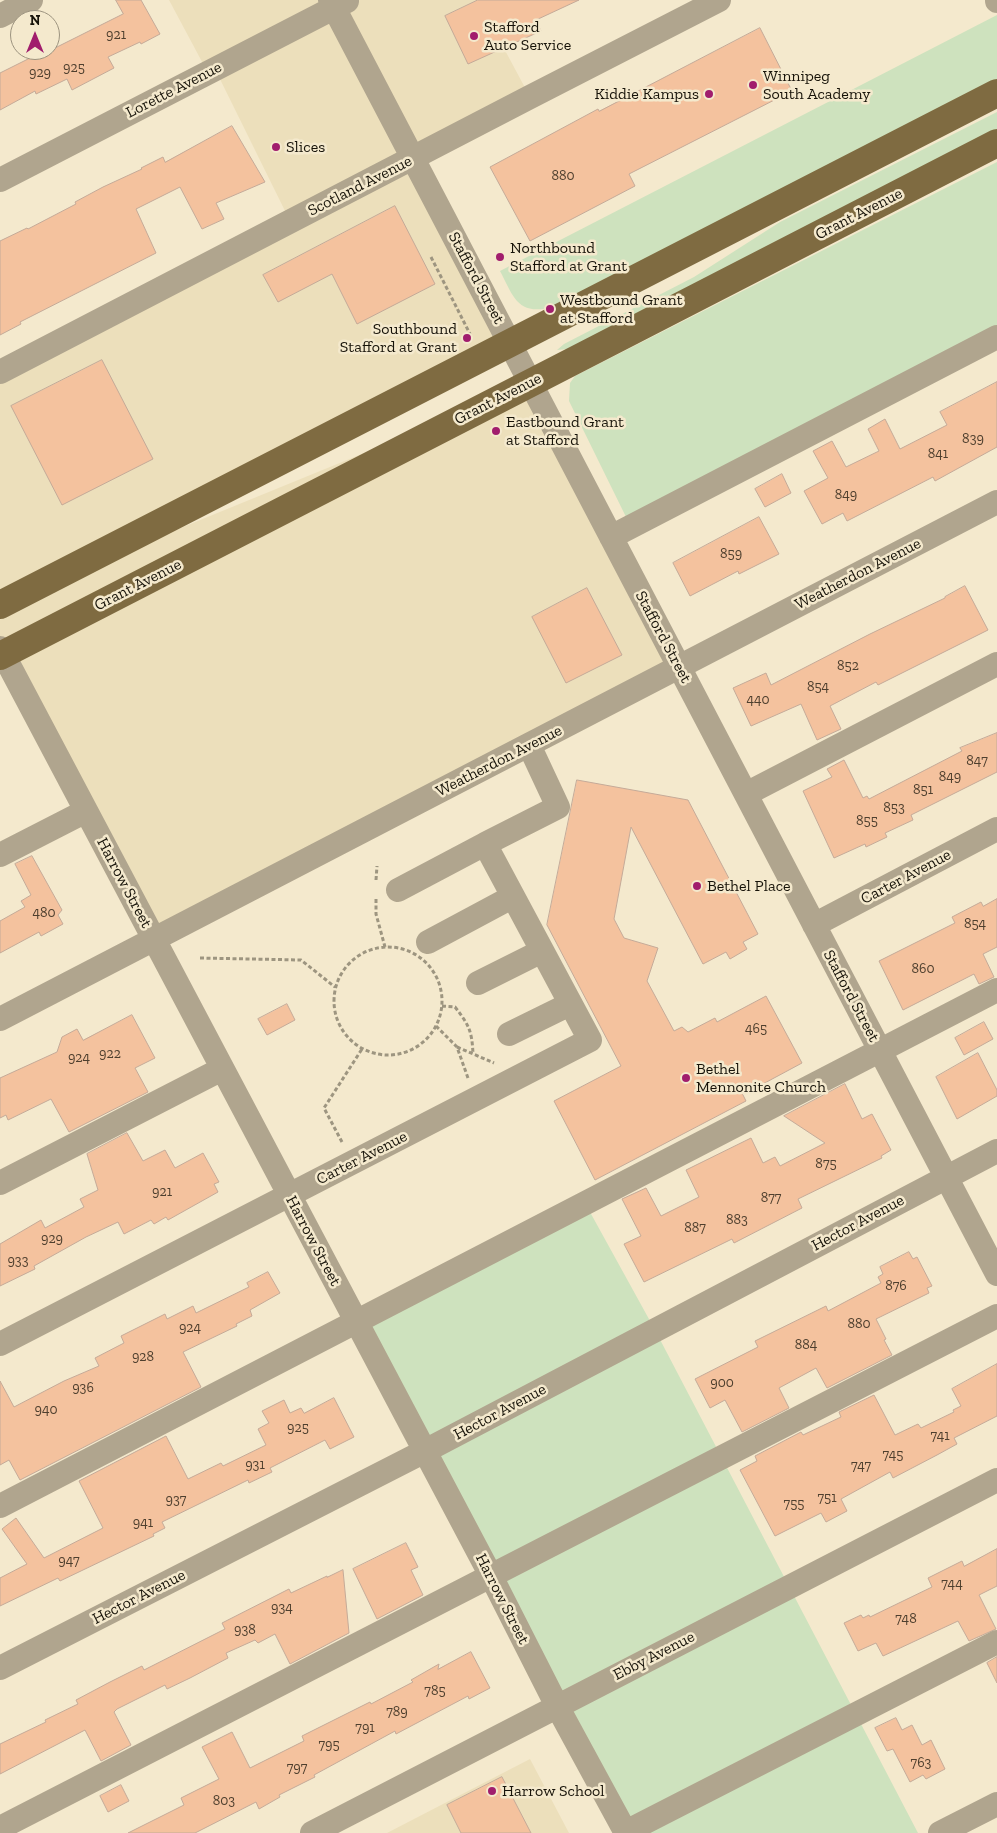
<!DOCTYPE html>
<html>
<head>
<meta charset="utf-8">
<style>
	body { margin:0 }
	#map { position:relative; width:997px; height:1833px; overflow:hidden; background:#f4e9cd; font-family:"Zilla Slab",serif }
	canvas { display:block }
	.north { position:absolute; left:10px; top:10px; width:50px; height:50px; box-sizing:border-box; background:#f4e9cd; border:1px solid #9c937f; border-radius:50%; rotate:0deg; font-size:14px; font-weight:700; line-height:20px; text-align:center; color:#171309 }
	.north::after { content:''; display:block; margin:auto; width:18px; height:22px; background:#a11d6d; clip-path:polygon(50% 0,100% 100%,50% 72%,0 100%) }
</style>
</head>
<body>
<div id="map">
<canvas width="997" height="1833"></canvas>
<div class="north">N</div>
</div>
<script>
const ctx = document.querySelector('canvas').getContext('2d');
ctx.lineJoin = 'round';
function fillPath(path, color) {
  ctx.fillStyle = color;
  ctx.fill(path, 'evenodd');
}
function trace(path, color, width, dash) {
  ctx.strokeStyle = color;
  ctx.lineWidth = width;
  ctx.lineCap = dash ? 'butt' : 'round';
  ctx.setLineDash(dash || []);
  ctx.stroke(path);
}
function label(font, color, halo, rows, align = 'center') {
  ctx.font = font + ' "Zilla Slab",serif';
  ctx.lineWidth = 5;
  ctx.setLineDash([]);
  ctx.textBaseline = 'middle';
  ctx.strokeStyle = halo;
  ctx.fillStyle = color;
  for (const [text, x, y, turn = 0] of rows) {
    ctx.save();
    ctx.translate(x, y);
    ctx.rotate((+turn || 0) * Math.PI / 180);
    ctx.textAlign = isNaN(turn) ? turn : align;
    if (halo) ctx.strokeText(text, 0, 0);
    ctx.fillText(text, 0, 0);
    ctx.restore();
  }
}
fillPath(new Path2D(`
	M 169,0 L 478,0 L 530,97 L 413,159 L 509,343 L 34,588 L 501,397 L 530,382 L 679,667 L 154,939 L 0,648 L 0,372 L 290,221 L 215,69 L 208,73 Z
	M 530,1759 L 569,1833 L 387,1833 Z`), '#ecdfbb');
fillPath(new Path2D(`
	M 997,15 L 997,79 L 553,307 C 518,316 514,298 500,271 Z
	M 997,112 L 997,129 L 568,349 L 557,350 L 564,344 L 694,277 L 780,222 Z
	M 997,162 L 997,335 L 627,519 L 569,401 L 570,383 L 575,376 Z
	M 585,1203 L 655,1330 L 918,1833 L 626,1833 L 356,1322 Z`), '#cee2be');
const building = new Path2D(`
	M 116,0 L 141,0 L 160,34 L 141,44 L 140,42 L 108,57 L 114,68 L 72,90 L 67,79 L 36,94 L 35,91 L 0,110 L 0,73 L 44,51 L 45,53 L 123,14 Z
	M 478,0 L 579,0 L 536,20 L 541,31 L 468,64 L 445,16 Z
	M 760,28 L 792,91 L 629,174 L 635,186 L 530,241 L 490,167 L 598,109 L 599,111 Z
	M 232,126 L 265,182 L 216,203 L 224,219 L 202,229 L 180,187 L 136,209 L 156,253 L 20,322 L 21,324 L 0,335 L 0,241 L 27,228 L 28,229 L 76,204 L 75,202 L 103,187 L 142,169 L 141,168 L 163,157 L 165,162 Z
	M 395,206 L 435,284 L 357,324 L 332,274 L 278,302 L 263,275 Z
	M 102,360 L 153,459 L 62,505 L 11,406 Z
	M 997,382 L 997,447 L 935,481 L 933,477 L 847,521 L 843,513 L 822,524 L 804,491 L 828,478 L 813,451 L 832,441 L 846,467 L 879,451 L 868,429 L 885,419 L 900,449 L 947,425 L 940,412 Z
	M 782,474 L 791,493 L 765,507 L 755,489 Z
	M 759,517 L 779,554 L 739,574 L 738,571 L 690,596 L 673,563 Z
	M 965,586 L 988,630 L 878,685 L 876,682 L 830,706 L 841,729 L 817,740 L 801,704 L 751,726 L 733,688 L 766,673 L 771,685 L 870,634 L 945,598 L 945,597 Z
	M 587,588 L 622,655 L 566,683 L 532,617 Z
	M 997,733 L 997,772 L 911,815 L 913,820 L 885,833 L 887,837 L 866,847 L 865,844 L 834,858 L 803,791 L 832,777 L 827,769 L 844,760 L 863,798 L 867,796 L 869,799 L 962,751 L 960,748 Z
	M 577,780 L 688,800 L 758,934 L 743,942 L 747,949 L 730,959 L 726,952 L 703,964 L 631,827 L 614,919 L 624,938 L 658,948 L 647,981 L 674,1031 L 682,1027 L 688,1032 L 715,1018 L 717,1022 L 766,996 L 802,1063 L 748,1092 L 738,1085 L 746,1101 L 595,1180 L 554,1101 L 621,1066 L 547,925 Z
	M 32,856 L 62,910 L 58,915 L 63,924 L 41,936 L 39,932 L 0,953 L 0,921 L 25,907 L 21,901 L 31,895 L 15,864 Z
	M 997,899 L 997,947 L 983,954 L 994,977 L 979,984 L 974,974 L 903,1010 L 879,961 L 955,923 L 952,917 L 981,902 L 983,906 Z
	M 287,1004 L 295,1020 L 267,1035 L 258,1019 Z
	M 132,1015 L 155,1058 L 135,1068 L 148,1092 L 69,1132 L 51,1099 L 8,1120 L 6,1115 L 0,1118 L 0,1078 L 57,1052 L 62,1037 L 77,1029 L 83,1040 Z
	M 984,1022 L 993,1039 L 964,1055 L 955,1038 Z
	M 978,1053 L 997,1090 L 997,1096 L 957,1119 L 936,1077 Z
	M 845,1084 L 862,1119 L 872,1114 L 891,1150 L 881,1156 L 882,1158 L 798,1199 L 802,1208 L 734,1243 L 732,1239 L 644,1282 L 624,1244 L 641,1236 L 622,1199 L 646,1188 L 661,1216 L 699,1197 L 686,1170 L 751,1138 L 763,1163 L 775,1157 L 780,1166 L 825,1143 L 784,1116 Z
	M 127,1133 L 143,1161 L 165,1150 L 175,1168 L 203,1153 L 219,1182 L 214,1184 L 218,1192 L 168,1220 L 166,1217 L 154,1224 L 151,1220 L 124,1234 L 118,1222 L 86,1237 L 34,1266 L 35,1269 L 0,1286 L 0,1244 L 41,1220 L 45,1228 L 84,1207 L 80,1199 L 98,1190 L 87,1154 Z
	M 909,1252 L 913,1259 L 917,1257 L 932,1286 L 927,1288 L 929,1293 L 876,1319 L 886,1339 L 884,1340 L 892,1355 L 827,1388 L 816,1368 L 779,1388 L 789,1408 L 742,1432 L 725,1400 L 710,1408 L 695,1379 L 758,1347 L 755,1341 L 826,1306 L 828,1311 L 881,1283 L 878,1277 L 883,1274 L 880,1267 Z
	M 268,1272 L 280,1293 L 250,1310 L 252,1316 L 236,1324 L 237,1326 L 183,1352 L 201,1387 L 20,1480 L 9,1460 L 0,1465 L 0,1381 L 14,1407 L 64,1381 L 99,1366 L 95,1358 L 124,1343 L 121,1336 L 165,1314 L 167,1319 L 193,1306 L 196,1313 L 249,1287 L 247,1283 Z
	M 997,1364 L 997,1416 L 954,1438 L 957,1444 L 937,1455 L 893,1478 L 890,1472 L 841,1499 L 847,1511 L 826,1522 L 821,1513 L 775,1536 L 740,1470 L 757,1461 L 755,1456 L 801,1432 L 803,1435 L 841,1417 L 839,1412 L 874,1395 L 895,1435 L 918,1424 L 921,1428 L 954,1412 L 953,1410 L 961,1406 L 952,1389 Z
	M 334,1398 L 354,1437 L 330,1449 L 325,1440 L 270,1468 L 272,1472 L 249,1483 L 248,1480 L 162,1522 L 165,1528 L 153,1534 L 154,1536 L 60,1581 L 58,1578 L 0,1606 L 0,1578 L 27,1564 L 2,1529 L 16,1518 L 44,1558 L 103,1528 L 79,1481 L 166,1436 L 188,1479 L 221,1463 L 223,1466 L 266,1445 L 258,1429 L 269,1423 L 262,1411 L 284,1400 L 290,1413 L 301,1408 L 304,1413 Z
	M 406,1543 L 418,1567 L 411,1570 L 423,1595 L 377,1619 L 353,1569 Z
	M 997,1549 L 997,1586 L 979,1595 L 996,1629 L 969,1641 L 958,1621 L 883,1656 L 876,1643 L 858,1651 L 844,1623 L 861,1615 L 863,1618 L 869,1615 L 870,1617 L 932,1587 L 928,1578 L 962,1561 L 964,1566 Z
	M 343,1570 L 349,1633 L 290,1664 L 275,1634 L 258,1643 L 255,1640 L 226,1653 L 228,1658 L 190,1678 L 167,1689 L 165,1685 L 117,1709 L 114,1712 L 131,1745 L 101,1761 L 85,1730 L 0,1774 L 0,1744 L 46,1722 L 45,1720 L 78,1704 L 76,1700 L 110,1682 L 142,1666 L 144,1670 L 225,1629 L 222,1623 L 289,1589 L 291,1593 L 327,1576 L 327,1577 Z
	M 471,1652 L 490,1688 L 469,1699 L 468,1696 L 396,1734 L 395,1731 L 314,1775 L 315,1777 L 279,1795 L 280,1797 L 259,1809 L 256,1802 L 195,1833 L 128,1833 L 184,1805 L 181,1798 L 219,1779 L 202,1747 L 232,1732 L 250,1768 L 304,1741 L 302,1736 L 370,1702 L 371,1704 L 413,1682 L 411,1680 L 439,1664 L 438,1669 Z
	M 997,1657 L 997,1683 L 987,1663 Z
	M 896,1718 L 902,1730 L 912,1725 L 922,1745 L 931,1740 L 945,1769 L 926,1779 L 923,1775 L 910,1782 L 893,1749 L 887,1751 L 875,1728 Z
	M 502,1777 L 531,1833 L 461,1833 L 447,1805 Z
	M 121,1785 L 129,1801 L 108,1812 L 100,1796 Z`);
fillPath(building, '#f4c29e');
trace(building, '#c4aa98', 1);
trace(new Path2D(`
	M 431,257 L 470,334
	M 376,880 L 377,866
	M 376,899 L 376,914 L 385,947
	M334 1001a54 54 0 1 1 108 0a54 54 0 1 1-108 0Z
	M 200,958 L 301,960 L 335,987
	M 442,1006 L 455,1007 C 469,1025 472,1031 473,1054
	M 436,1026 L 457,1047 L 468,1078
	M 457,1047 L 494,1063
	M 342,1142 L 324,1108 L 362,1049`), '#9d9580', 3, [4, 2.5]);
trace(new Path2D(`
	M 330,0 L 997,1274
	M 997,0 L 997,1
	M 0,16 L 31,0
	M 0,180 L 347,1
	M 0,372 L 530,97 L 719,0
	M 611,537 L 997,337
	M 0,648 L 491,1576 L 557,1706 L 626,1833
	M 746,794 L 997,664
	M 0,855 L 86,811
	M 398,890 L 485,844
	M 814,925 L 997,829
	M 428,942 L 512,897
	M 478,983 L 542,951
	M 0,1019 L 997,502
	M 509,1034 L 570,1004
	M 0,1183 L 222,1069
	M 0,1344 L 590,1040 L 485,844 L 558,807 L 529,745
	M 0,1506 L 997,990
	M 0,1668 L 425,1451 L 997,1151
	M 0,1828 L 997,1316
	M 626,1832 L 997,1642
	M 312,1833 L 997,1480
	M 940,1833 L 997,1804`), '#b0a58e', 24);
trace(new Path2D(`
	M 0,605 L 997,93
	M 0,656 L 997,143`), '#7f6b41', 28);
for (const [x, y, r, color] of [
	[474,36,5,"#a11d6d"],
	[753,85,5,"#a11d6d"],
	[709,94,5,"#a11d6d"],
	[276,147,5,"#a11d6d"],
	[500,257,5,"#a11d6d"],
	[550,309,5,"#a11d6d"],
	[467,338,5,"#a11d6d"],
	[496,431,5,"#a11d6d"],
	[697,886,5,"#a11d6d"],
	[686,1078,5,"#a11d6d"],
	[492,1791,5,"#a11d6d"]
]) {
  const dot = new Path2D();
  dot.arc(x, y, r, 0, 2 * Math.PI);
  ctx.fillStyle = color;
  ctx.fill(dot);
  trace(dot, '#f4e9cd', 2);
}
label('14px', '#4e3f2e', null, [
	["921",116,35],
	["925",74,68],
	["929",40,73],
	["880",563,176],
	["839",973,439],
	["841",938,454],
	["849",846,495],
	["859",731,554],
	["852",848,666],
	["854",818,687],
	["440",758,700],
	["847",977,761],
	["849",950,777],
	["851",923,790],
	["853",894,808],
	["855",867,821],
	["480",44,913],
	["854",975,924],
	["860",923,969],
	["465",756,1029],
	["922",110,1054],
	["924",79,1058],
	["875",826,1164],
	["921",162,1192],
	["877",771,1198],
	["883",737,1220],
	["887",695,1228],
	["929",52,1239],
	["933",18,1261],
	["876",896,1286],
	["880",859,1324],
	["924",190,1328],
	["884",806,1345],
	["928",143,1357],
	["900",722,1383],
	["936",83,1388],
	["940",46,1410],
	["925",298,1428],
	["741",940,1436],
	["745",893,1455],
	["931",255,1465],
	["747",861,1466],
	["751",827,1498],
	["937",176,1500],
	["755",794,1504],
	["941",143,1523],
	["947",69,1561],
	["744",952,1584],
	["934",282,1608],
	["748",906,1619],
	["938",245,1630],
	["785",435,1691],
	["789",397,1712],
	["791",365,1728],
	["795",329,1745],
	["763",921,1763],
	["797",297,1768],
	["803",224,1801]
]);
label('16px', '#171309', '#f4e9cd', [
	["Stafford",484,27],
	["Auto Service",484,45],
	["Winnipeg",763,76],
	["South Academy",763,94],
	["Kiddie Kampus",699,94,"right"],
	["Slices",286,147],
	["Northbound",510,248],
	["Stafford at Grant",510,266],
	["Westbound Grant",560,300],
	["at Stafford",560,318],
	["Southbound",457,329,"right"],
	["Stafford at Grant",457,347,"right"],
	["Eastbound Grant",506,422],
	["at Stafford",506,440],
	["Bethel Place",707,886],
	["Bethel",696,1069],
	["Mennonite Church",696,1087],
	["Harrow School",502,1791]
], 'left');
label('16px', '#171309', '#f4e9cd', [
	["Lorette Avenue",174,90,-27],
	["Scotland Avenue",360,186,-27],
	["Grant Avenue",859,214,-27],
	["Stafford Street",476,278,62],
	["Grant Avenue",498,399,-27],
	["Weatherdon Avenue",858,574,-27],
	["Grant Avenue",138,585,-27],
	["Stafford Street",663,637,62],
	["Weatherdon Avenue",499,761,-27],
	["Carter Avenue",906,877,-28],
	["Harrow Street",124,883,62],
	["Stafford Street",851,996,62],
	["Carter Avenue",362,1158,-27],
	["Hector Avenue",858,1223,-28],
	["Harrow Street",313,1241,62],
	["Hector Avenue",500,1412,-28],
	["Hector Avenue",139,1597,-27],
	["Harrow Street",502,1599,63],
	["Ebby Avenue",654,1656,-27]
]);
</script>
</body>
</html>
